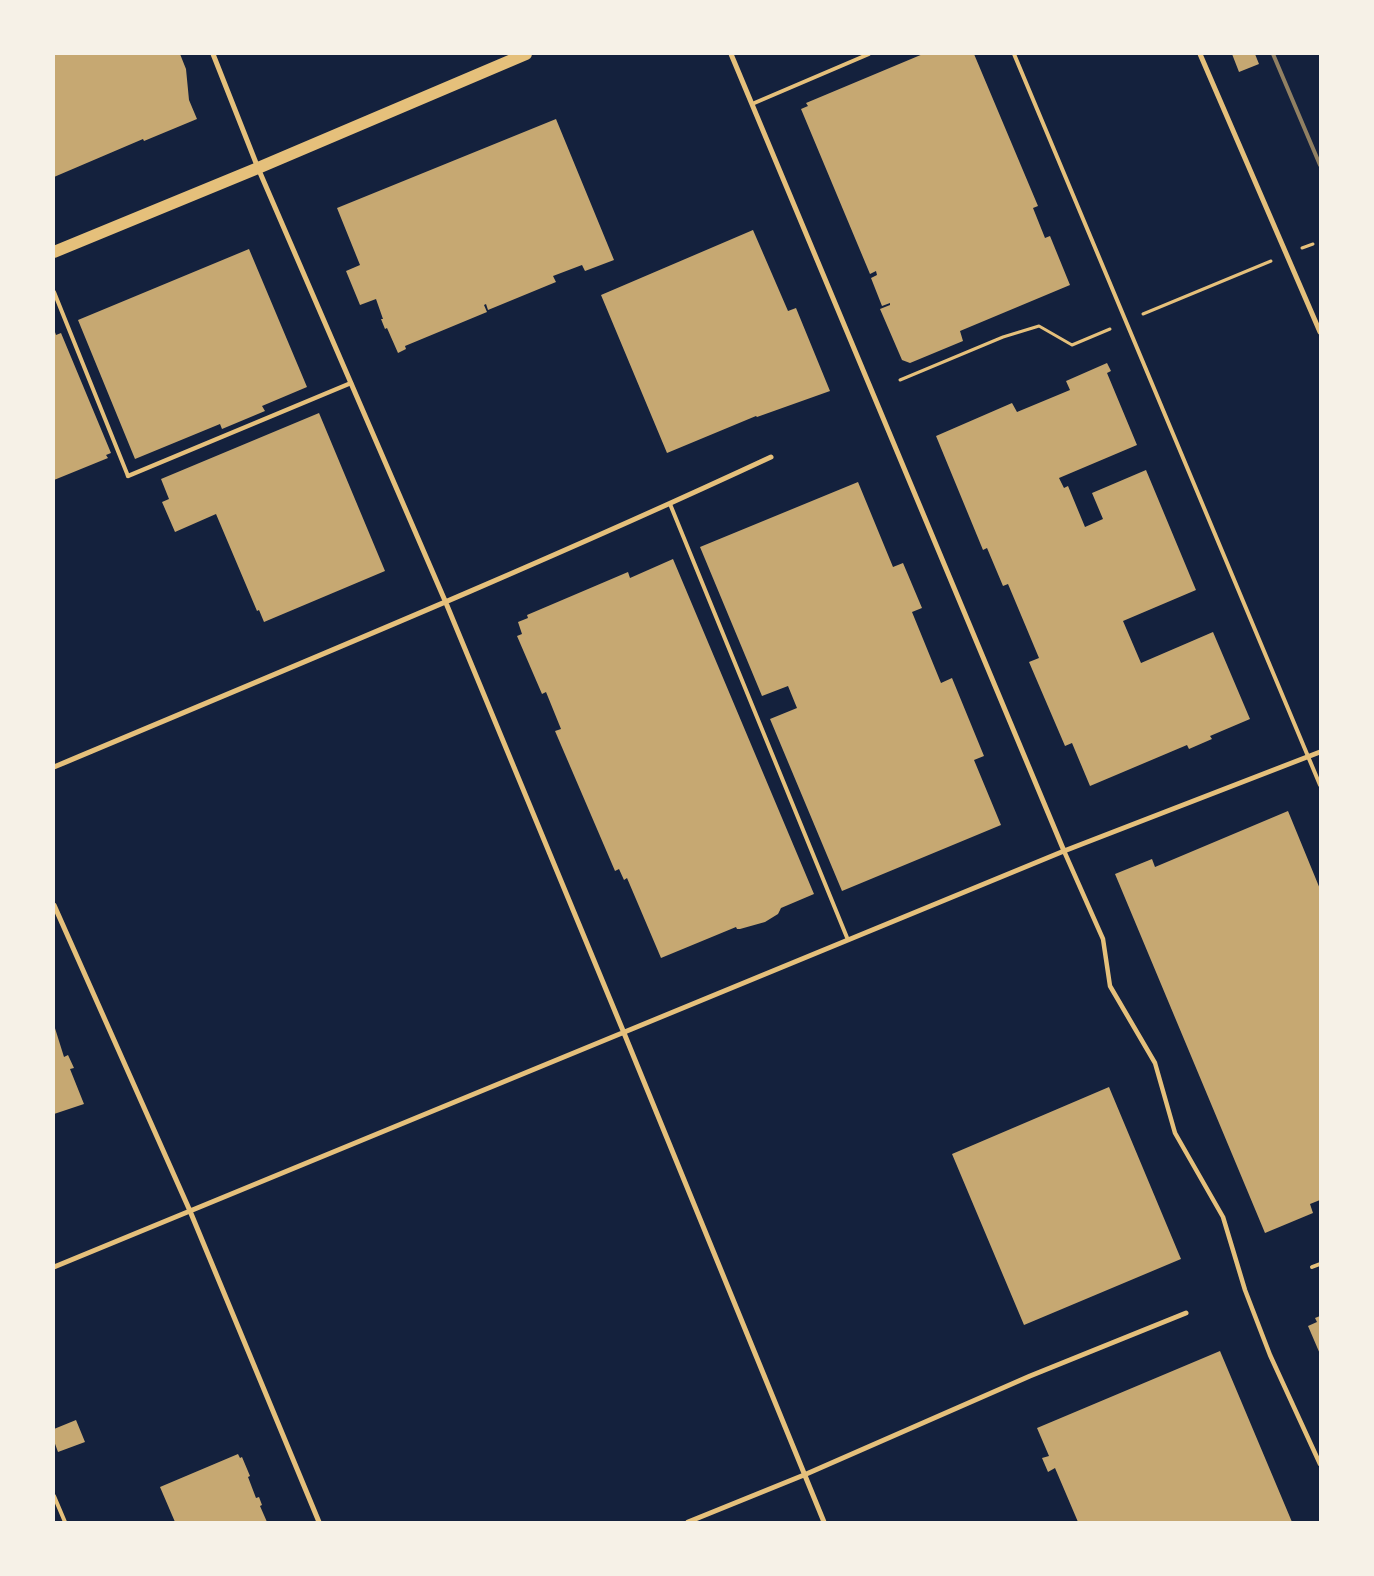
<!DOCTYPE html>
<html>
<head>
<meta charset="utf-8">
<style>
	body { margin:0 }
	#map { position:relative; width:1374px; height:1576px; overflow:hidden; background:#14213d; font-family:"PT Sans Narrow",sans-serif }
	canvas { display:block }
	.frame { position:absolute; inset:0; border:55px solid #f6f1e7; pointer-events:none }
</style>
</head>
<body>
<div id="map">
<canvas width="1374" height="1576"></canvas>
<div class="frame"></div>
</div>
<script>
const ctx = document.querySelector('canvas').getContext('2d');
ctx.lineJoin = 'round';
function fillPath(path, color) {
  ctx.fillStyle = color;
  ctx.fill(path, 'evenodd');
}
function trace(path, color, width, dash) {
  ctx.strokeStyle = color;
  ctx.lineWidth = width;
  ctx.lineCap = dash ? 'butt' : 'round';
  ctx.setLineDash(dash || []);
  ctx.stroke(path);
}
fillPath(new Path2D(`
	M 54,54 L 180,54 L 186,69 L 189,100 L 197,119 L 144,141 L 143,139 L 54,177 Z
	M 923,54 L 974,54 L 1038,206 L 1033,208 L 1045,238 L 1050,236 L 1070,285 L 960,331 L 963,341 L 910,363 L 902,360 L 880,309 L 890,305 L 890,303 L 882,306 L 871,278 L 877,275 L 876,271 L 870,274 L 801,109 L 808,106 L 806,103 Z
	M 1232,54 L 1255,54 L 1259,64 L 1239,72 Z
	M 556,119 L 614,260 L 585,271 L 582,265 L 553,276 L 556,282 L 488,310 L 486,304 L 484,305 L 487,312 L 405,346 L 406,349 L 398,353 L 387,328 L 385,329 L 381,319 L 383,319 L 376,299 L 360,305 L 346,271 L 360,265 L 337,208 Z
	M 753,230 L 788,311 L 796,308 L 830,391 L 757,417 L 756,416 L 667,453 L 601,295 Z
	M 249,249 L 307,387 L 262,406 L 265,411 L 222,429 L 220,424 L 135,459 L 78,320 Z
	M 54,329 L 56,335 L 61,333 L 111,453 L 106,455 L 108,458 L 54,480 Z
	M 1107,363 L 1111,371 L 1107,373 L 1137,445 L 1059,478 L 1064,488 L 1068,486 L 1085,527 L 1103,519 L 1092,493 L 1146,470 L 1196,590 L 1123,621 L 1141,663 L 1213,632 L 1250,719 L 1210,736 L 1212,739 L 1189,749 L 1187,745 L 1090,786 L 1072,743 L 1065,746 L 1029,662 L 1039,658 L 1008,584 L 1003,586 L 987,548 L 983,550 L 936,436 L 1012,403 L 1017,412 L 1070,390 L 1066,381 Z
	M 319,413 L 385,571 L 264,622 L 259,610 L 257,611 L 216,514 L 175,532 L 162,502 L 169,499 L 161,479 Z
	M 858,482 L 893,567 L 903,563 L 922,608 L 912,612 L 941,683 L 952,678 L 984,756 L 974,760 L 1001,825 L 842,891 L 770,719 L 797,708 L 788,686 L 762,696 L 700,547 Z
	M 673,559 L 814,894 L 781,908 L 778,914 L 765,922 L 740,929 L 737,929 L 736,927 L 661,958 L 627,878 L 624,880 L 619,869 L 615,871 L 555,731 L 561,729 L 546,692 L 542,694 L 517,636 L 522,634 L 518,622 L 528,618 L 527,615 L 628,572 L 630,578 Z
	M 1288,811 L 1320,889 L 1320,1200 L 1310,1204 L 1313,1213 L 1265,1233 L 1115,874 L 1152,859 L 1155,867 Z
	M 54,1025 L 64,1057 L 68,1055 L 74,1068 L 70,1069 L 84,1104 L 54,1114 Z
	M 1109,1087 L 1181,1259 L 1024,1325 L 952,1154 Z
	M 1320,1316 L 1320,1354 L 1308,1326 L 1317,1322 L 1315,1318 Z
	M 1220,1351 L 1292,1522 L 1078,1522 L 1055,1468 L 1048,1472 L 1042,1458 L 1049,1456 L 1037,1428 Z
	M 76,1420 L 85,1442 L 58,1452 L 54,1441 L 54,1429 Z
	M 238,1454 L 240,1458 L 242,1457 L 250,1476 L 248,1477 L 256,1498 L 259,1497 L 262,1505 L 260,1506 L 267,1522 L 175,1522 L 160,1487 Z`), '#c6a872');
trace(new Path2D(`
	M 1302,248 L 1313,244
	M 1143,314 L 1271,261
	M 900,380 L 1003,337 L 1039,326 L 1072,345 L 1110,329`), '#e5c07b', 3);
trace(new Path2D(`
	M 1014,54 L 1320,785
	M 752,104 L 869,54
	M 54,292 L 128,476
	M 670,504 L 848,940
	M 1312,1267 L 1320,1264
	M 54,1496 L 65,1522`), '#e5c07b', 4);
trace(new Path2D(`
	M 128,476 L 351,383
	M 1064,851 L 1103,939 L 1110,986 L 1155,1063 L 1175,1133 L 1223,1217 L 1245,1290 L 1270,1355 L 1320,1464`), '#e5c07b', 4.5);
trace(new Path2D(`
	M 213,54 L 258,168 L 446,603 L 624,1033 L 824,1522
	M 731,54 L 1064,851
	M 1200,54 L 1320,332
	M 54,767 C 294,666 535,567 771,457
	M 54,905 L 190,1211 L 319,1522
	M 54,1267 L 1064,851 L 1320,752
	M 688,1522 L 804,1475 L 1030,1376 L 1186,1313`), '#e5c07b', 5);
trace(new Path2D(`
	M 54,252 L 258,168 L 526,54`), '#e5c07b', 12);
trace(new Path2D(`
	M 1273,54 L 1320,165`), '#918062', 4);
</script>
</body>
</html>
